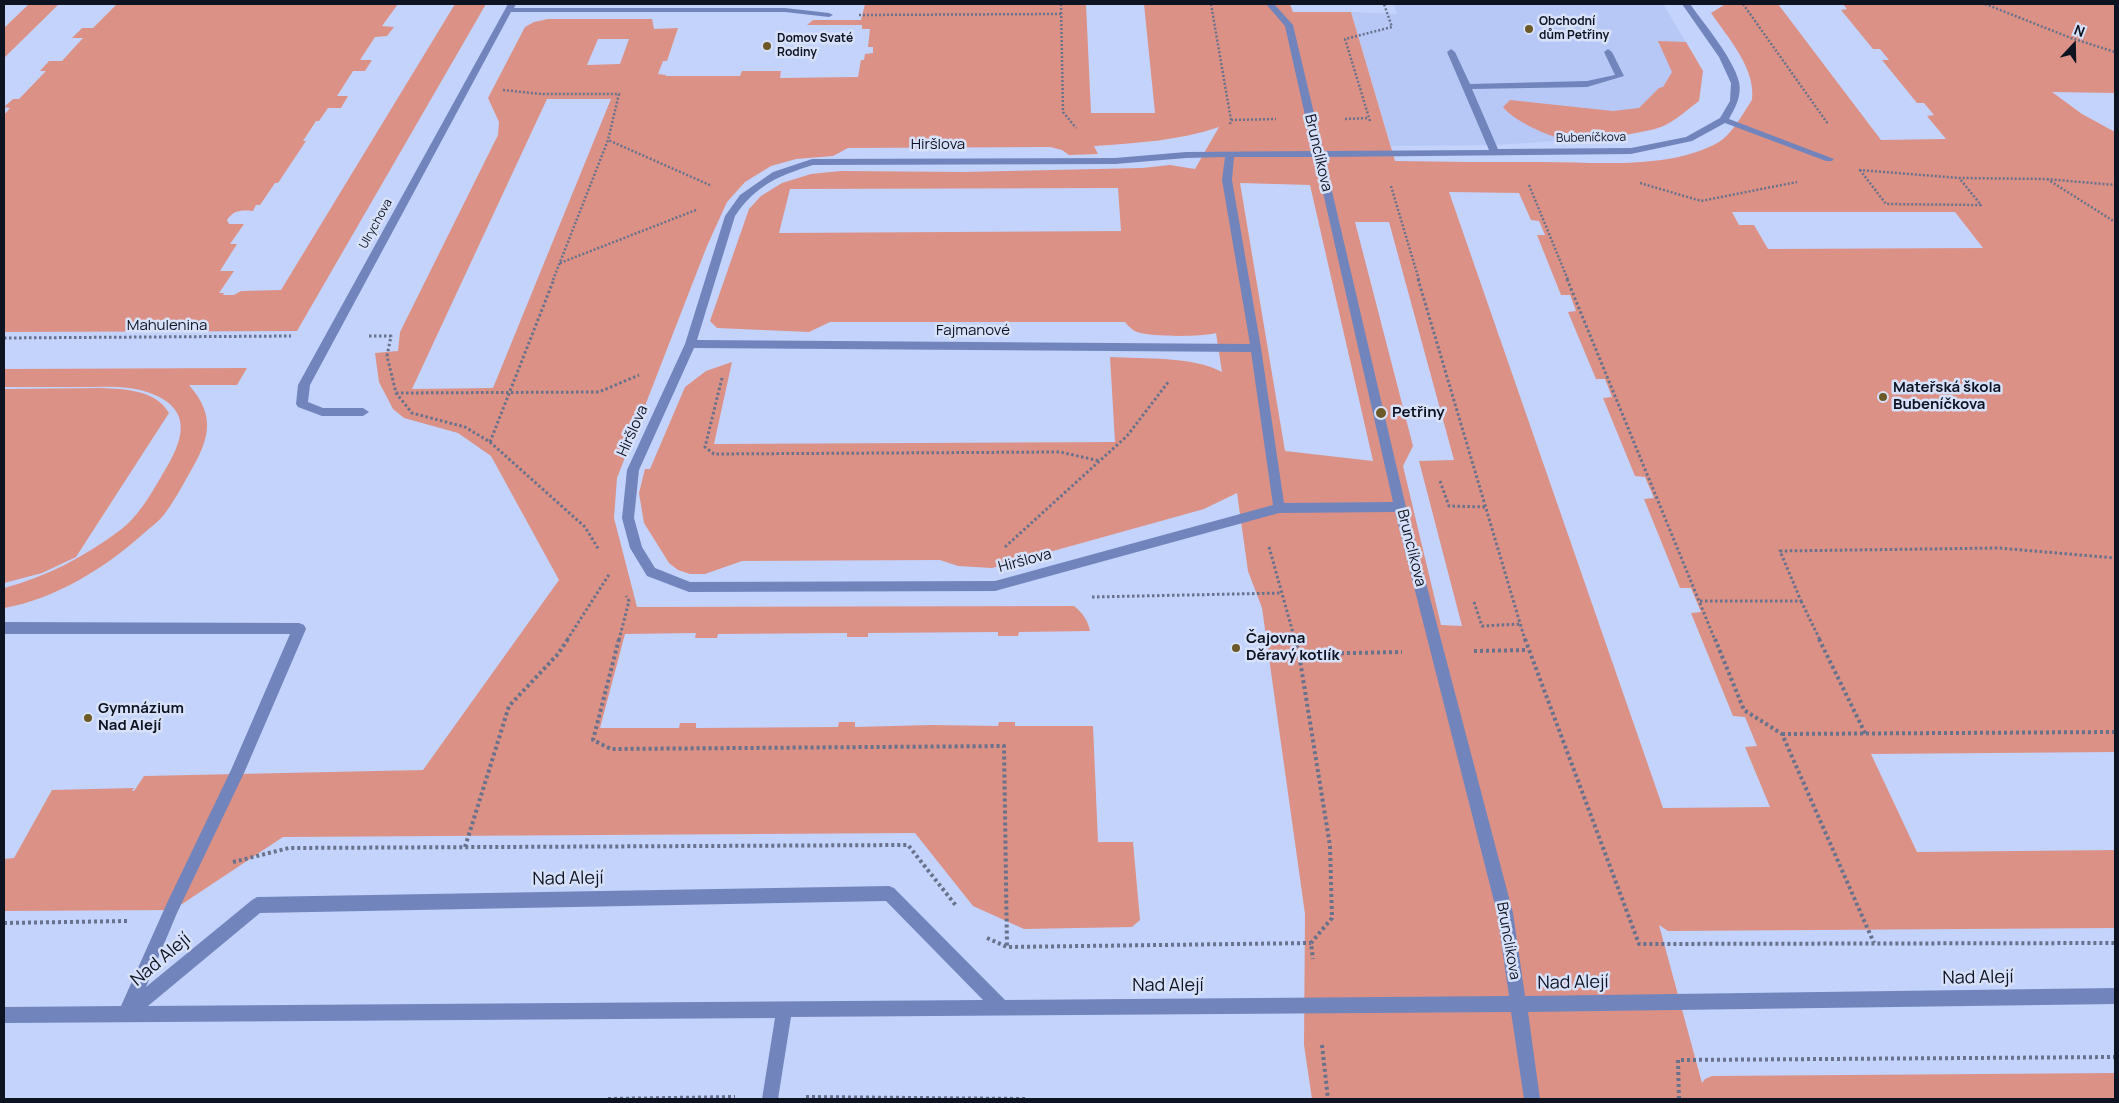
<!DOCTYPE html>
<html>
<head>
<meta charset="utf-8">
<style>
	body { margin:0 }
	#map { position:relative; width:2119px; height:1103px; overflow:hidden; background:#c4d3fb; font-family:Manrope,sans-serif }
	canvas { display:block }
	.frame { position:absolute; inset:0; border:5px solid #0e1321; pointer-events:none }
	.north { position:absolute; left:2049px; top:20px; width:50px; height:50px; -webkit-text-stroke:4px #d7e1f9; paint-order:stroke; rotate:21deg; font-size:14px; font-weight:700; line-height:20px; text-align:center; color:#0e1321 }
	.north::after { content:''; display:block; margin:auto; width:18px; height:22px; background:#0e1321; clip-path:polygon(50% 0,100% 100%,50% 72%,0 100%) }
</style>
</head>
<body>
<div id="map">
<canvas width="2119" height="1103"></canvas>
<div class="frame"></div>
<div class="north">N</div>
</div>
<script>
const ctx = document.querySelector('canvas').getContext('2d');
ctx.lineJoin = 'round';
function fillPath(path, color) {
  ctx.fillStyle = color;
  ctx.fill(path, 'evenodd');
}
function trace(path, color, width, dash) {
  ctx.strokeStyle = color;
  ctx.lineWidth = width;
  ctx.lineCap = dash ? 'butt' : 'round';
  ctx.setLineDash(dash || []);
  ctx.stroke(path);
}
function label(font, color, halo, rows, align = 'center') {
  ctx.font = font + ' Manrope,sans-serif';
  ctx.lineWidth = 5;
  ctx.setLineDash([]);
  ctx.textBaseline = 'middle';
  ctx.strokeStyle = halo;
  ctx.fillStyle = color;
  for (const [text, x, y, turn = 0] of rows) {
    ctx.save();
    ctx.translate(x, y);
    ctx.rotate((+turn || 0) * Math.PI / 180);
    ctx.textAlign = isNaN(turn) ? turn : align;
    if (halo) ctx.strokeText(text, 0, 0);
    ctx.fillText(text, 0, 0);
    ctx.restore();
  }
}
fillPath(new Path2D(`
	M 1394,4 L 1663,4 L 1703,71 L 1664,126 L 1616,137 L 1497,145 L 1391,146 L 1351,12 L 1397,14 Z`), '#b7c8f6');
fillPath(new Path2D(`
	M 29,4 L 59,4 L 4,58 L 4,28 Z
	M 117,4 L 398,4 L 382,26 L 394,27 L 387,36 L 375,37 L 360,60 L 372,60 L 365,71 L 353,71 L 337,96 L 348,96 L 341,108 L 328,108 L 319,121 L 316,121 L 303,141 L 306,141 L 278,183 L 275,183 L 260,205 L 256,205 L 253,211 C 241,210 234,210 227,220 L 229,224 L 244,224 L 230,244 L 237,244 L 220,271 L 234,271 L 219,293 L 224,293 L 223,295 L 234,295 L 241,291 L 281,290 L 455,4 L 486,4 L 297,331 L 4,332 L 4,115 L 10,108 L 4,107 L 13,99 L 19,99 L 46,71 L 40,71 L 49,61 L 62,61 L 83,38 L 72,38 L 82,28 L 93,28 Z
	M 865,4 L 1086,4 L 1091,113 L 1155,113 L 1144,4 L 1290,4 L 1293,12 L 1351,12 L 1395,161 C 1444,162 1494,162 1543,162 C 1598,162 1670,170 1719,142 C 1733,133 1743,113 1752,100 C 1756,68 1728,38 1711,13 L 1724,5 L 1724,4 L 1778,4 L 1881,140 L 1946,139 L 1927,116 L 1934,115 L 1924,103 L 1917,103 L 1882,60 L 1889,60 L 1880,49 L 1873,49 L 1841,10 L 1847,9 L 1843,4 L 2115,4 L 2115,93 L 2052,92 L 2082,114 L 2115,132 L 2115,752 L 1871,754 L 1917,852 L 2115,850 L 2115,928 L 1668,931 L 1659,925 L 1702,1083 L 1705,1079 L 1712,1076 L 2115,1073 L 2115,1099 L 1312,1099 L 1304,1045 L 1305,914 L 1262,608 L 1248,571 L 1237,493 L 1204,509 L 992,568 L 958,566 L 940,560 L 742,561 L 705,574 L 690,574 L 678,570 L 669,563 L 644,523 L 639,493 L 645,469 L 650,469 L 685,387 L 706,371 L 732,362 L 714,444 L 1115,442 L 1110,357 C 1144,359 1192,356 1222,372 L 1216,333 C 1200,337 1153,337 1137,332 C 1132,330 1128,326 1125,322 L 830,322 L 809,332 L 717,328 L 710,321 L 749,209 L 761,196 L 782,183 L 811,174 L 841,171 L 964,172 L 1142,168 L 1170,165 L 1195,169 L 1219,127 C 1178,141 1136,143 1094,146 L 1098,154 L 1069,155 L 1062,150 L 1050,147 L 848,148 L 833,156 L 796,159 L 771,166 L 745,182 L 727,202 L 707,246 L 617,478 L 614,518 L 637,607 L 1074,606 C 1083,613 1088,621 1090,631 L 1019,632 L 1018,636 L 998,636 L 998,632 L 868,633 L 868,637 L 847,637 L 847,633 L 718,634 L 717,638 L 695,638 L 696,633 L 625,634 L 600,728 L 679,728 L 680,723 L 696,723 L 696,728 L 838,727 L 839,722 L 855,722 L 855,727 L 931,725 L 998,726 L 999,722 L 1015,722 L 1015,726 L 1093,726 L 1098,842 L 1133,842 L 1140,920 L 1132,927 L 1024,929 L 973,906 L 915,833 L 283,837 L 173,910 L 4,911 L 4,859 L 14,858 L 52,790 L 134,788 L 132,791 L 134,791 L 144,776 L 423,770 L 559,580 L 491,456 L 458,433 L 404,418 L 393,409 L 379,382 L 375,353 L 398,351 L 400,332 L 498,135 L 499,122 L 488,98 L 525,27 L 534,22 L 548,19 L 652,19 L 654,29 L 678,28 L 667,61 L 663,61 L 658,74 L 666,75 L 666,76 L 740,76 L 742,71 L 781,71 L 780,78 L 858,77 L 861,60 L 864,60 L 865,54 L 873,53 L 873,47 L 868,47 L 870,29 L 862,29 L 862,25 L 807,25 L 813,20 L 861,20 ZM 598,39 L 629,39 L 620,64 L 587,65 ZM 547,99 L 611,99 L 493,388 L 412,389 ZM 1240,183 L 1310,185 L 1373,461 L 1285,451 ZM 1118,188 L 1121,231 L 779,233 L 790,189 ZM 1449,192 L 1519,193 L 1531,220 L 1539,221 L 1545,235 L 1537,235 L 1561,295 L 1570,295 L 1576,311 L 1568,312 L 1596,379 L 1605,379 L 1612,397 L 1603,398 L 1635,476 L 1645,477 L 1654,498 L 1644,499 L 1680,588 L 1691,588 L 1701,612 L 1691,613 L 1733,716 L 1745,717 L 1757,746 L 1745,747 L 1770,807 L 1663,808 ZM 1732,212 L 1955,212 L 1983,248 L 1768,249 L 1754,225 L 1739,225 ZM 1355,222 L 1389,222 L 1454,460 L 1419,461 L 1462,626 L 1441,625 L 1403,466 L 1413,446 Z
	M 1658,41 L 1686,42 L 1703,71 L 1699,101 C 1688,109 1674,122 1661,127 C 1645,133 1584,142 1567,140 C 1549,137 1514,121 1503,107 L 1510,100 L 1613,111 L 1639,108 L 1659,88 L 1663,87 L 1672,72 Z
	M 247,368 L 237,385 L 189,385 C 217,417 209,440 189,474 C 181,488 173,503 163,516 C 157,523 149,528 143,534 C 105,568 55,599 4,608 L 4,588 C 46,577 84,557 119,531 C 138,517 149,497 161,477 C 178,449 198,414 155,395 C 131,384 102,387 76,387 C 52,387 28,387 4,387 L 4,369 Z
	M 101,388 C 125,389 156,390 169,413 L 76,557 L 42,573 L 4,583 L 4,389 Z`), '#dc9186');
trace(new Path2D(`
	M 1061,4 L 1063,112 L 1076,128
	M 1211,4 L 1231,120 L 1230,124
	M 1743,4 L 1828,124
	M 1985,4 L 2071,38 L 2115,52
	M 859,15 L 1061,14
	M 503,90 L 541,94 L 619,94 L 608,140
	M 1345,119 L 1369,118
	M 1231,120 L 1276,119
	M 1370,121 L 1345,39 L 1392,27 L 1384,4
	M 1859,170 L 1960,178 L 2046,179 L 2115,185
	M 1860,170 L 1886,204 L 1981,205 L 1960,179
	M 2047,179 L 2115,222
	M 1640,183 L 1701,201 L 1797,182
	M 1529,185 L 1568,280
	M 1391,186 L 1419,280
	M 560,263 L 696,210
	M 553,280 L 608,140 L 712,186`), '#68728c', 2.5, [2, 2]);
trace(new Path2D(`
	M 1418,279 L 1525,640
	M 1567,279 L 1715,640
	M 369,336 L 391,336 L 387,356 L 396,393 L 412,413 L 465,427 L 490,442 L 585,527 L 599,550
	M 4,338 L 291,336
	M 722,378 L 705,447 L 714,454 L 1060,452 L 1100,461
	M 396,393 L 599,392 L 639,375
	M 490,442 L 554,279
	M 1440,481 L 1449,506 L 1486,507
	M 1005,547 L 1127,436 L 1169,381
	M 1269,547 L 1295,640
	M 1092,597 L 1282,593
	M 1700,601 L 1801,601 L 1780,551 L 1999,548 L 2115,558
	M 1801,601 L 1820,640
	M 1474,602 L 1482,626 L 1521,624
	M 567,640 L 610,573
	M 619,640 L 629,601 L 626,596`), '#68728c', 3, [2.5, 2.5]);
trace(new Path2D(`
	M 619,639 L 593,740 L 611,749 L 1004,746 L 1007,947
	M 1295,639 L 1299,654 L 1330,846 L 1332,918 L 1311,943 L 1313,959
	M 1525,639 L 1639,944 L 2115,943
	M 1715,639 L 1744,710 L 1782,734 L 1874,943
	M 1819,639 L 1866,735
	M 1474,651 L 1528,650
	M 1299,654 L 1402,652
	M 1782,734 L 2115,732
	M 465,847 L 509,706 L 558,654 L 568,639
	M 233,862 L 289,848 L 908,845 L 957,907
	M 4,923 L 128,921
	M 987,938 L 1007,947 L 1311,943
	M 1322,1045 L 1328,1099
	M 806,1097 L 1026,1099
	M 608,1099 L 735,1097
	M 1679,1099 L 1678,1060 L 2115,1057`), '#68728c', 4, [3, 3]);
fillPath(new Path2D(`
	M 508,4 L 516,4 L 514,8 L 785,8 L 829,13 L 833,15 L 829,17 L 785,12 L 511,12 L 310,385 L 308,402 L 323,408 L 363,408 L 369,412 L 363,416 L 322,416 L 298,407 L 296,404 L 298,385 Z
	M 1266,4 L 1274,4 L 1293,25 L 1323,151 L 1489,150 L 1447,52 L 1451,49 L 1455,52 L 1470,84 L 1587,81 L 1615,75 L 1604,52 L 1608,49 L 1612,52 L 1624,76 L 1587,87 L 1472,89 L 1498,149 L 1631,148 L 1686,137 L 1720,118 L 1730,101 L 1731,83 L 1719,57 L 1682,4 L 1690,4 C 1705,25 1733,58 1739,82 C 1742,96 1735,108 1729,119 L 1834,159 L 1832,161 L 1826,161 L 1725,123 L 1692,141 L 1631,154 L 1324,157 L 1406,507 L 1513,913 L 1525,996 L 2115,988 L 2115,1004 L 1528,1012 L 1540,1099 L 1524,1099 L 1511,1012 L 791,1017 L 778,1099 L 762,1099 L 775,1018 L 4,1023 L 4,1007 L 121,1006 L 167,903 L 231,770 L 290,634 L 4,634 L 4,622 L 299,623 L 304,625 L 306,629 L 244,773 L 177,913 L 146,987 L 252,900 L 257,897 L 889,886 L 894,888 L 1005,1000 L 1509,996 L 1497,913 L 1395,512 L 1279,513 L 995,591 L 689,592 L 647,576 L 630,548 L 622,518 L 627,470 L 685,344 L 725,216 L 740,195 L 773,172 L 812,159 L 1115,158 L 1186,152 L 1313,151 L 1285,26 ZM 1225,157 L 1222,180 L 1250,344 L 697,340 L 735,216 C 756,185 778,176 813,165 L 1115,164 L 1186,158 ZM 1234,157 L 1315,157 L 1393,502 L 1284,503 L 1261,348 L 1232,180 ZM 694,348 L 1251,352 L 1273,505 L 995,581 L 690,582 L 655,568 L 642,547 L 634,518 L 639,470 ZM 886,901 L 983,1000 L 148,1006 L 260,913 Z`), '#7185bc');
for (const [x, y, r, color] of [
	[1529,29,5,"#6c5927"],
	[767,46,5,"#6c5927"],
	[1883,397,5,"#6c5927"],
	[1381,413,6,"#6c5927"],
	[1236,648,5,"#6c5927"],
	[88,718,5,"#6c5927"]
]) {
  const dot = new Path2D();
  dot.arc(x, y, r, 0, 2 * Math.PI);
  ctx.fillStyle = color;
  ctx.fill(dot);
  trace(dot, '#d7e1f9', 2);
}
label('bold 12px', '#0e1321', '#d7e1f9', [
	["Obchodní",1539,22],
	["dům Petřiny",1539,36],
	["Domov Svaté",777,39],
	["Rodiny",777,53]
], 'left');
label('12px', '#0e1321', '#d7e1f9', [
	["Bubeníčkova",1591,138,-1],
	["Ulrychova",376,224,-61]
]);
label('15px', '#0e1321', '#d7e1f9', [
	["Hiršlova",938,145],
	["Brunclíkova",1318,153,77],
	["Mahulenina",167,326],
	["Fajmanové",973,331],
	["Hiršlova",633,431,-66],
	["Brunclíkova",1411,548,76],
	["Hiršlova",1025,561,-15],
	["Brunclíkova",1508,941,80]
]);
label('bold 15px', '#0e1321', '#d7e1f9', [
	["Mateřská škola",1893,388],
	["Bubeníčkova",1893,405],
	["Petřiny",1392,413],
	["Čajovna",1246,639],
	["Děravý kotlík",1246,656],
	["Gymnázium",98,709],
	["Nad Alejí",98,726]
], 'left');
label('18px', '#0e1321', '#d7e1f9', [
	["Nad Alejí",568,879,-1],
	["Nad Alejí",161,960,-40],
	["Nad Alejí",1978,978,-1],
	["Nad Alejí",1573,983,-1],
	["Nad Alejí",1168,986]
]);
</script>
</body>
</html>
